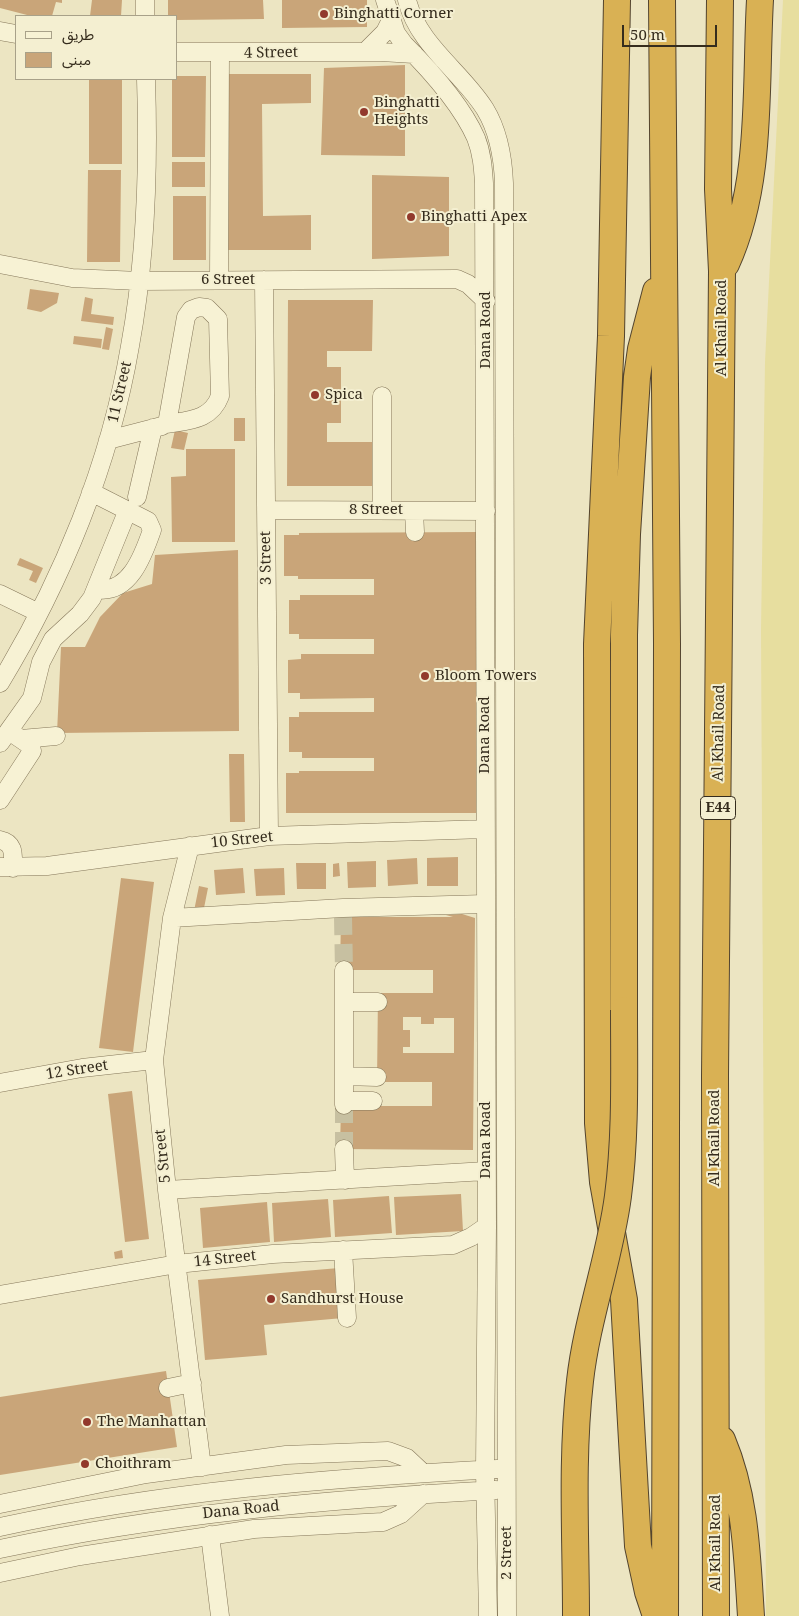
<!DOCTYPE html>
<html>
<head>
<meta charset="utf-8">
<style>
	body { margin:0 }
	#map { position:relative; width:799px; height:1616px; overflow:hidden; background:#ece5c2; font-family:"Noto Serif","Noto Sans Arabic",serif }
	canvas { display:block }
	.legend { position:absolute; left:15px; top:15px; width:162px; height:65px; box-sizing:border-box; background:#f4efd1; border:1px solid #a8a189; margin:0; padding:6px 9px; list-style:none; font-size:15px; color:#352c1d }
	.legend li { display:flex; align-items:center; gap:10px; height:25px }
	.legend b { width:25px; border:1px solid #a8a189 }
	.scale { position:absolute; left:622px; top:25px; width:95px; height:22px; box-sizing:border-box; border:2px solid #352c1d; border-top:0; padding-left:6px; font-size:15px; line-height:18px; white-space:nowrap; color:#352c1d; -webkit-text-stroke:4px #f4efd1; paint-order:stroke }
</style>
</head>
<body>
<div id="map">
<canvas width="799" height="1616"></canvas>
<ul class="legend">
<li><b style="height:6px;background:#f7f2d4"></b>طريق</li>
<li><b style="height:14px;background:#c9a579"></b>مبنى</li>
</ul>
<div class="scale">50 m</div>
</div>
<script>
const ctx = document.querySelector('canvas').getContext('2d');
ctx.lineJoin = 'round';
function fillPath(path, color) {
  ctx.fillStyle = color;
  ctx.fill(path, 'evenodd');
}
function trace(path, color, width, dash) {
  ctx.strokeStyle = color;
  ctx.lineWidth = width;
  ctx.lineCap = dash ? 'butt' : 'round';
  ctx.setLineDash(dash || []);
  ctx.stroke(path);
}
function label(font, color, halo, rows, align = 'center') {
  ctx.font = font + ' "Noto Serif",serif';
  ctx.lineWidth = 4;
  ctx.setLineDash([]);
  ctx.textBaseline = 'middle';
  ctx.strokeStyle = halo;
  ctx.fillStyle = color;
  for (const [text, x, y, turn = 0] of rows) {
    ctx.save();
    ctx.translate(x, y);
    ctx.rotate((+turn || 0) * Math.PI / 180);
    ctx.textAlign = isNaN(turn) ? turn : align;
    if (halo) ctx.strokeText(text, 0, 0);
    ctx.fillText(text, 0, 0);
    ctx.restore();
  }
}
fillPath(new Path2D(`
	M 783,0 L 799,0 L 799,1616 L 766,1616 L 761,630 L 765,362 Z`), '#e7de9f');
fillPath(new Path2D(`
	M 0,0 L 62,0 L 62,3 L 56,2 L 52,16 L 31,16 L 0,8 Z
	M 92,0 L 122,0 L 121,16 L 90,16 Z
	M 168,0 L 263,0 L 264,19 L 176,20 L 176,16 L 168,16 Z
	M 282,0 L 367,0 L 367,27 L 282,28 Z
	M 405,65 L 405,156 L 321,155 L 324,68 Z
	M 227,74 L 311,74 L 311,103 L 262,104 L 263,216 L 311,215 L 311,250 L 227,250 Z
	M 176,76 L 206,76 L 205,157 L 172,157 L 172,79 L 176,79 Z
	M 89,79 L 122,79 L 122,164 L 89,164 Z
	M 172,162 L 205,162 L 205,187 L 172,187 Z
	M 88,170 L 121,170 L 120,262 L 87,262 Z
	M 372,175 L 449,177 L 449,256 L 372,259 Z
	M 173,196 L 206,196 L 206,260 L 173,260 Z
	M 30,289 L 59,293 L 57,303 L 41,312 L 27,309 Z
	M 85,297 L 93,299 L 91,314 L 114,317 L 113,325 L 81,321 Z
	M 288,300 L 373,300 L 372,351 L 327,351 L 327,367 L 341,367 L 341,423 L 327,423 L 327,442 L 372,442 L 372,486 L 287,486 Z
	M 106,327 L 113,329 L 109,350 L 102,349 Z
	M 74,336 L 102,339 L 101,348 L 73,344 Z
	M 234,418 L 245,418 L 245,441 L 234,441 Z
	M 175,430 L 188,433 L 184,450 L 171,448 Z
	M 186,449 L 235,449 L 235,542 L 172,542 L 171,477 L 186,476 Z
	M 476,532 L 476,813 L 286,813 L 286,773 L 299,773 L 299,771 L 374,771 L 374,758 L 302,758 L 302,752 L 289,752 L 289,717 L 299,717 L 299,712 L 374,712 L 374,698 L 300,699 L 300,693 L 288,693 L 288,660 L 301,659 L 301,654 L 374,654 L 374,639 L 299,639 L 299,634 L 289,634 L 289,600 L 300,600 L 300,595 L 374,595 L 374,579 L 298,579 L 298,576 L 284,576 L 284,535 L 299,535 L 299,533 Z
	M 238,550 L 239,731 L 57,733 L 61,647 L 85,647 L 100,617 L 123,593 L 152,584 L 155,555 Z
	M 20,558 L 43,568 L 36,583 L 29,580 L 33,571 L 17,565 Z
	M 229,754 L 244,754 L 245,822 L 230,822 Z
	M 458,857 L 458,886 L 427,886 L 427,858 Z
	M 417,858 L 418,884 L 388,886 L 387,860 Z
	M 376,861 L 376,887 L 348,888 L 347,862 Z
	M 296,863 L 326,863 L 326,889 L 297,889 Z
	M 339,863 L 340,876 L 333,877 L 333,864 Z
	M 243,868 L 245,893 L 216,895 L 214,870 Z
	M 284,868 L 285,895 L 256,896 L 254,869 Z
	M 121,878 L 154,882 L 133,1052 L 99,1048 Z
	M 199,886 L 208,888 L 203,913 L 194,911 Z
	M 462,914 L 475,918 L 473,1150 L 340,1149 L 341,1106 L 432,1106 L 432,1082 L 377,1082 L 378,993 L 433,993 L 433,970 L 340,970 L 341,917 L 453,917 L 446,915 ZM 403,1017 L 421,1017 L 421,1024 L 434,1024 L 434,1018 L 454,1018 L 454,1053 L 403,1053 L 403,1047 L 410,1047 L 410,1030 L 403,1030 Z
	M 132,1091 L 149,1239 L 125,1242 L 108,1094 Z
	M 461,1194 L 463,1231 L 396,1235 L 394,1197 Z
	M 389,1196 L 392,1233 L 335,1237 L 333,1200 Z
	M 328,1199 L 331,1237 L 274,1242 L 272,1203 Z
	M 267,1202 L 270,1242 L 203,1248 L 200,1208 Z
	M 122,1250 L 123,1258 L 115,1259 L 114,1252 Z
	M 339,1268 L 343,1318 L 264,1325 L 267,1355 L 205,1360 L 198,1280 Z
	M 166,1371 L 177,1447 L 0,1475 L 0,1397 Z`), '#c9a579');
trace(new Path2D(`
	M 343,917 L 344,970
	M 344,1105 L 344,1149`), '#c7c0a1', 18, [18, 9]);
const minor = new Path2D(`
	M 385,0 L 396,33 L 404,44 C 429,69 462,106 476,138 C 482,153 483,168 484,183 L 487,1226 L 485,1470 L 488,1616
	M 407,0 C 418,45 462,72 485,109 C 499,132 503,157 504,183 L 507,1616
	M 145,16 L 145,0
	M 0,31 L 16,34
	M 176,52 L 381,52 L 414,54
	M 365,52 L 385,32 L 391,20
	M 0,264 L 72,278 L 139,281 L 457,279 L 468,284 L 486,301
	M 219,280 L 220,53
	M 264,280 L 269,836
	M 199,307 L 207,308 L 218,319 L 220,396 C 211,420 190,420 167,424 L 186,317 L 191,310 Z
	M 382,396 L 382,510
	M 108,440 L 162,426
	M 91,492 L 148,521 L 152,530 C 143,556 129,595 96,589
	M 137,497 L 153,428
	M 266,510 L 486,511
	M 414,511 L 415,532
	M 0,594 L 39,613
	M 0,683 C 62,581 110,464 130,346 C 146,259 149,168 146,79
	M 21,739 L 56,736
	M 0,743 L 32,698 L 41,662 L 53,639 L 80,614 L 92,598 L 127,512
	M 0,800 L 32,751 L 31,746 L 9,731
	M 0,840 C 15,843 13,855 13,868
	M 190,846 L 172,918 L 154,1060 L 167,1190 L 202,1467
	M 0,867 L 47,866 L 269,836 L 485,829
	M 172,918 L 343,908 L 485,904
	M 344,970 L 344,1105
	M 344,1002 L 378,1002
	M 344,1076 L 377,1077
	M 0,1083 L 82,1068 L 154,1060
	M 344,1101 L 373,1101
	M 344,1149 L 345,1180
	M 167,1190 L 486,1171
	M 343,1250 L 347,1318
	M 0,1295 L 177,1264 L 273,1254 L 453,1245 L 471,1237 L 487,1226
	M 168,1388 L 192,1383
	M 0,1504 L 146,1474 L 286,1455 L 388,1451 L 407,1458 L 423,1473
	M 0,1527 C 164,1491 329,1478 497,1469
	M 210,1535 L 220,1616
	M 0,1549 C 164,1514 329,1499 496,1490
	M 0,1573 L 80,1556 L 254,1529 L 383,1522 L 401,1514 L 423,1494`);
const highway = new Path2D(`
	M 617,0 L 611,336 L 597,644 L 598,1123 L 603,1182 L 624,1300 L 638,1546 L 648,1592 L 656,1616
	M 662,0 L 667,643 L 665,1616
	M 726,264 C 763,183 755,87 760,0
	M 624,1010 L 624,635 L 627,534 L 637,377 L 641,349 L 656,291
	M 722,1440 C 746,1497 747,1556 751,1616
	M 716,1616 L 715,1075 L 722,271 L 718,189 L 720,0`);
trace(minor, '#85775a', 19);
trace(highway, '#53442e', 28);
trace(minor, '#f7f2d4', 18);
trace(highway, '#d9b154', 26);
const highwayBridge = new Path2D(`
	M 576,1616 C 576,1538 571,1459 580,1381 C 587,1318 610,1258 618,1196 C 626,1134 624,1072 624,1010`);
trace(highwayBridge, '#53442e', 28, []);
trace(highwayBridge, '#d9b154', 26);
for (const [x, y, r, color] of [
	[324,14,5,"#92392c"],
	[364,112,5,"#92392c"],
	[411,217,5,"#92392c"],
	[315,395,5,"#92392c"],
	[425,676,5,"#92392c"],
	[271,1299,5,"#92392c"],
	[87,1422,5,"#92392c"],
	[85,1464,5,"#92392c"]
]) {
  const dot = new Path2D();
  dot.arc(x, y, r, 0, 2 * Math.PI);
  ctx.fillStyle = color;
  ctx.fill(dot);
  trace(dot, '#f4efd1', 2);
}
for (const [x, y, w] of [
	[718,808,35]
]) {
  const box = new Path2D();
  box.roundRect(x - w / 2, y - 11.5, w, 23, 4);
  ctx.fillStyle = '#f4efd1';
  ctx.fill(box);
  trace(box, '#352c1d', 1);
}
label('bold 14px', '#352c1d', null, [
	["E44",718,808]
]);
label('15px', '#352c1d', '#f4efd1', [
	["Binghatti Corner",334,14],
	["Binghatti",374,103],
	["Heights",374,120],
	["Binghatti Apex",421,217],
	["Spica",325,395],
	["Bloom Towers",435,676],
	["Sandhurst House",281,1299],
	["The Manhattan",97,1422],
	["Choithram",95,1464]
], 'left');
label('15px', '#352c1d', '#f4efd1', [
	["4 Street",271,53,-1],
	["6 Street",228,280],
	["Al Khail Road",722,328,-90],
	["Dana Road",486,330,-90],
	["11 Street",120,392,-77],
	["8 Street",376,510],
	["3 Street",266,558,-91],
	["Al Khail Road",719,733,-89],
	["Dana Road",485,735,-90],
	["10 Street",242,840,-6],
	["12 Street",77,1070,-9],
	["Al Khail Road",715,1138,-90],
	["Dana Road",486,1140,-90],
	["5 Street",163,1156,-96],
	["14 Street",225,1259,-6],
	["Dana Road",241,1510,-6],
	["Al Khail Road",716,1543,-90],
	["2 Street",507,1553,-90]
]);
</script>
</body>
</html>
